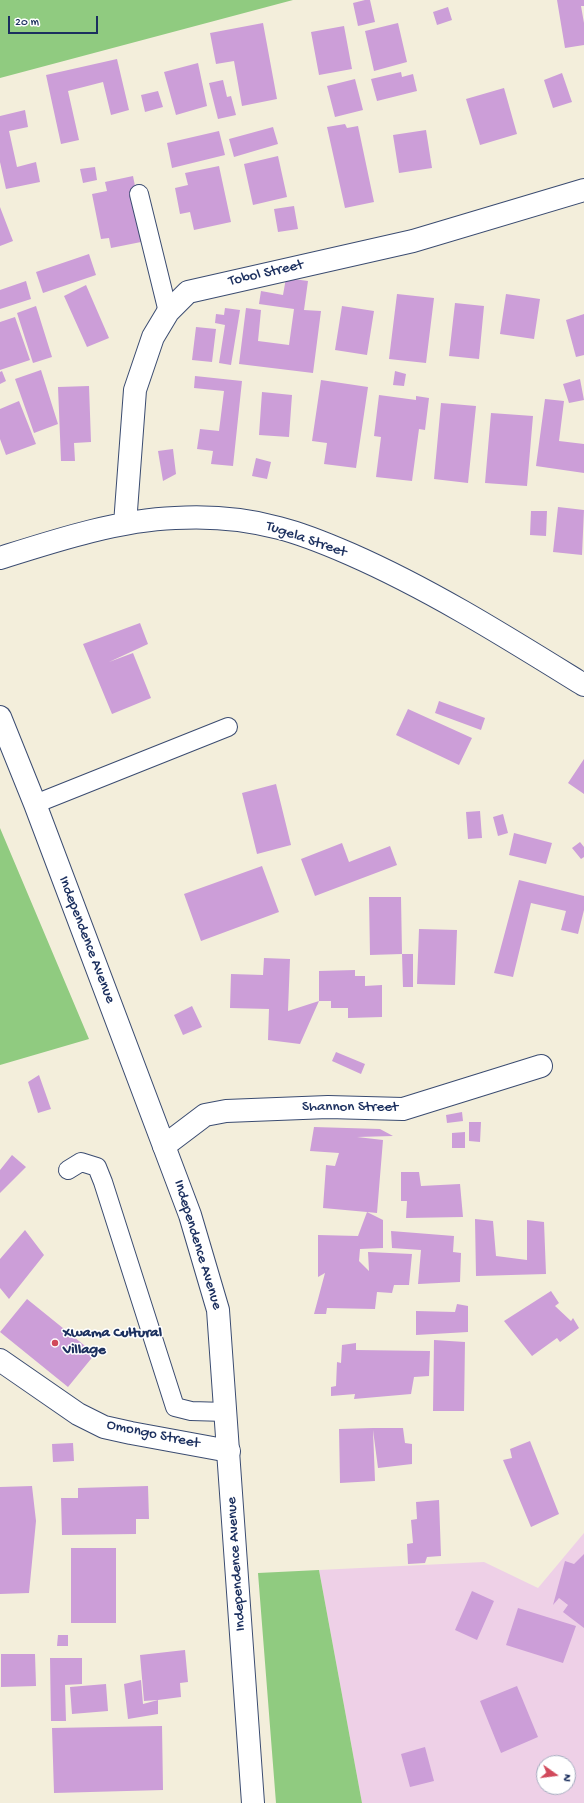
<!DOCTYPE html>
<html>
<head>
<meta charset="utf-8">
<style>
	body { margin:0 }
	#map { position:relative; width:584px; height:1803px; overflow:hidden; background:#f3eedb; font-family:"Gochi Hand",sans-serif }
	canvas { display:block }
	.north { position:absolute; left:536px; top:1755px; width:40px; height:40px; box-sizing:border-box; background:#fff; border:1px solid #a4acbf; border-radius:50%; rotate:104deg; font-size:11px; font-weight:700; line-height:16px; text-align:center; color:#1b2f5e }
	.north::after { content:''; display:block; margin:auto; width:14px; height:18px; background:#d1495b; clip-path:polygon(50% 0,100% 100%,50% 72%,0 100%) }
	.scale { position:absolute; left:8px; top:16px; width:90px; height:18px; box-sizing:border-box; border:2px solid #1b2f5e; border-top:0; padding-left:5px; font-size:12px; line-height:14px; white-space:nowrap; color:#1b2f5e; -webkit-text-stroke:3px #fff; paint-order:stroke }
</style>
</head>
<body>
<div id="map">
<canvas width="584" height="1803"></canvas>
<div class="north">N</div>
<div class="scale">20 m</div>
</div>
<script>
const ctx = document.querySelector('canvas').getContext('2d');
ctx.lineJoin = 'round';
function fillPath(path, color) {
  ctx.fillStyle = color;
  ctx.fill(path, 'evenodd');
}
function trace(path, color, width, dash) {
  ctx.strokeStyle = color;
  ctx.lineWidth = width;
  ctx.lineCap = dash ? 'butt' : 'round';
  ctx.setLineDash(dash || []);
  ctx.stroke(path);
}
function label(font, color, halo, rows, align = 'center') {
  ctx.font = font + ' "Gochi Hand",sans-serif';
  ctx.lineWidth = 3;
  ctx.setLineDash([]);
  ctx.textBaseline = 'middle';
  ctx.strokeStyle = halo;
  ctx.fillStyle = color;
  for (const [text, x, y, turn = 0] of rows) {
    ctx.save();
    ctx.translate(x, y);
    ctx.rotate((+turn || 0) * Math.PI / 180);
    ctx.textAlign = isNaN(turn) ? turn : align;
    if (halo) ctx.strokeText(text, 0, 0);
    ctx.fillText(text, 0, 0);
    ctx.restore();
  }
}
fillPath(new Path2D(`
	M 584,1533 L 584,1803 L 362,1803 L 319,1570 L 484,1562 L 538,1588 ZM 544,1763 L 568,1763 L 568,1787 L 544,1787 Z`), '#eed0e7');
fillPath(new Path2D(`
	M 0,0 L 293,0 L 0,78 Z
	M 0,828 L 89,1039 L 0,1065 Z
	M 319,1570 L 362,1803 L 276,1803 L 258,1573 Z`), '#90cb80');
fillPath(new Path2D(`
	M 365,0 L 370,0 L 375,22 L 358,26 L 353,3 Z
	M 557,0 L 584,0 L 584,6 L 581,6 L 584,23 L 584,45 L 565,48 Z
	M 448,7 L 452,20 L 437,25 L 433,12 Z
	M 263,23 L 277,99 L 242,106 L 234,61 L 216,64 L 210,33 Z
	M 398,23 L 407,62 L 374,71 L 365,31 Z
	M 344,26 L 352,69 L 319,75 L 311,32 Z
	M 117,59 L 129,110 L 111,115 L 103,82 L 68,91 L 79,140 L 61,144 L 46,75 Z
	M 198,63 L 207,106 L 176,115 L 164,72 Z
	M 401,72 L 402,77 L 413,74 L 417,91 L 377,101 L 371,79 Z
	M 562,73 L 572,102 L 553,108 L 544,80 Z
	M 355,79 L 363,110 L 335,117 L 327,86 Z
	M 223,80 L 227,97 L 231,96 L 236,115 L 218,119 L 209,83 Z
	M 504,88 L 517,134 L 480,145 L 466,99 Z
	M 158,91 L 163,107 L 145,112 L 141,95 Z
	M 25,110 L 28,127 L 9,131 L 17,167 L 36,162 L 40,182 L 6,189 L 0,162 L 0,116 Z
	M 345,124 L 347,128 L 358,126 L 374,202 L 345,208 L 327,127 Z
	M 273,127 L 278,144 L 234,157 L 229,139 Z
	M 426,130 L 432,168 L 399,173 L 393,135 Z
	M 219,131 L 225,155 L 172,168 L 167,143 Z
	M 278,156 L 287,197 L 253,205 L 244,164 Z
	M 219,166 L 231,222 L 194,230 L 190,212 L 180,214 L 175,188 L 188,185 L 185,173 Z
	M 95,167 L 97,180 L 83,183 L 80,169 Z
	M 133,176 L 146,241 L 111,248 L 109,238 L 101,239 L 92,194 L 107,191 L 105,182 Z
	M 294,206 L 298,229 L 278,232 L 274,209 Z
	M 0,207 L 13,241 L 0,246 Z
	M 89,254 L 96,275 L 43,293 L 36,272 Z
	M 286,278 L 308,281 L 304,310 L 321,311 L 313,373 L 239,364 L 246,308 L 261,310 L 258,341 L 289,345 L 294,309 L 259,304 L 261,291 L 283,295 Z
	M 26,281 L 31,299 L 0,309 L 0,290 Z
	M 86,285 L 109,338 L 87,347 L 64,296 Z
	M 397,294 L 434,298 L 426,363 L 389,359 Z
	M 506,294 L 540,299 L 534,339 L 500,334 Z
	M 455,303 L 484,306 L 479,359 L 449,356 Z
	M 36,306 L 52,357 L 33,363 L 17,313 Z
	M 342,306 L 374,311 L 367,355 L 335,350 Z
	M 225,308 L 240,310 L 231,365 L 219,363 L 225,325 L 215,323 L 216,314 L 224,315 Z
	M 584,314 L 584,355 L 576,357 L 566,320 Z
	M 15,317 L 30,360 L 0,370 L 0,322 Z
	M 196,327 L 216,329 L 212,362 L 192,360 Z
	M 41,370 L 58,424 L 34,433 L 15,379 Z
	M 2,371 L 6,381 L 0,384 L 0,372 Z
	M 395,371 L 406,374 L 404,386 L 393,385 Z
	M 195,376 L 242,381 L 233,466 L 211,464 L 213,451 L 197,449 L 200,429 L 219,431 L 224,391 L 194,388 Z
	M 580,379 L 584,400 L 569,403 L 563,384 Z
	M 321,380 L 368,387 L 356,468 L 324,464 L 327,443 L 312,441 Z
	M 89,386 L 91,442 L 74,443 L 75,461 L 61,461 L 58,387 Z
	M 262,392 L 292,395 L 289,437 L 259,435 Z
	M 379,395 L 416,400 L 416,396 L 429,398 L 425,430 L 419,429 L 412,481 L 376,477 L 381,437 L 374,436 Z
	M 545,399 L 564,401 L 559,441 L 584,444 L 584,473 L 536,466 Z
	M 19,401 L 36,444 L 6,455 L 0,439 L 0,409 Z
	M 441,403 L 476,406 L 468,483 L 434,479 Z
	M 491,413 L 533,416 L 527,486 L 485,483 Z
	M 173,449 L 176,474 L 163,481 L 158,451 Z
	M 256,458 L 271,462 L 267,479 L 252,476 Z
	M 558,507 L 584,510 L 582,555 L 553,552 Z
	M 531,511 L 547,511 L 546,536 L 530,535 Z
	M 140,623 L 148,644 L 109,662 L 133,653 L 151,698 L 112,714 L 83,644 Z
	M 439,701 L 485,718 L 481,730 L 435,713 Z
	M 408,709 L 472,738 L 459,765 L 396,735 Z
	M 584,759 L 584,794 L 568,783 Z
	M 276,784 L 291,845 L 257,854 L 242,793 Z
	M 480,811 L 482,838 L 468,839 L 466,812 Z
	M 503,814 L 508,833 L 498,836 L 493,817 Z
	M 514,833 L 552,843 L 546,864 L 509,855 Z
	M 580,842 L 584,847 L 584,857 L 581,859 L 572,848 Z
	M 342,843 L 349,862 L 390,846 L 397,865 L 315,896 L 301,859 Z
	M 262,866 L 279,912 L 201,941 L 184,894 Z
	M 519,880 L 584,896 L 584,910 L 578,934 L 561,930 L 566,911 L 531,903 L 513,977 L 494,973 Z
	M 369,897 L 401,897 L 402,954 L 370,955 Z
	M 419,929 L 457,930 L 455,985 L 417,984 Z
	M 402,954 L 413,954 L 413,987 L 403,987 Z
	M 264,958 L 290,959 L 288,1011 L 319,1001 L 300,1044 L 268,1040 L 269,1009 L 230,1008 L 231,974 L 263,975 Z
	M 355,970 L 355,976 L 365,976 L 365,986 L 382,985 L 382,1017 L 348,1018 L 348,1008 L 331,1008 L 331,1001 L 319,1001 L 319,971 Z
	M 192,1006 L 202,1027 L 183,1035 L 174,1015 Z
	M 336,1052 L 365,1064 L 361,1074 L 332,1061 Z
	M 39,1075 L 51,1109 L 38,1113 L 28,1082 Z
	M 462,1112 L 463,1121 L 447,1123 L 446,1115 Z
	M 469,1122 L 481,1122 L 480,1142 L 469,1141 Z
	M 314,1127 L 380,1129 L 393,1136 L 357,1137 L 383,1140 L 377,1213 L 367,1212 L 383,1220 L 383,1248 L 360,1249 L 359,1261 L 369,1271 L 368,1252 L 412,1254 L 409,1285 L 394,1285 L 392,1293 L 377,1292 L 375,1309 L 327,1308 L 326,1314 L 314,1314 L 325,1273 L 318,1277 L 318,1235 L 358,1236 L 367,1212 L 323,1208 L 326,1165 L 335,1166 L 339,1153 L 310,1151 Z
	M 465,1132 L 465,1148 L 452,1148 L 452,1133 Z
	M 12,1155 L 26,1167 L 0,1193 L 0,1170 Z
	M 401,1172 L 419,1172 L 421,1186 L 460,1184 L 463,1217 L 406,1218 L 407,1201 L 401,1201 Z
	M 475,1219 L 493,1221 L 496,1256 L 527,1260 L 527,1220 L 544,1222 L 546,1274 L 476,1276 Z
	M 25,1230 L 44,1255 L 9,1299 L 0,1288 L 0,1259 Z
	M 391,1231 L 454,1236 L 453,1252 L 461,1253 L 460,1282 L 418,1284 L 421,1250 L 392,1248 Z
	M 551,1291 L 559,1303 L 555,1306 L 571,1321 L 573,1318 L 579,1328 L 560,1342 L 557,1338 L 532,1356 L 504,1321 Z
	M 27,1299 L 95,1354 L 68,1387 L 0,1332 Z
	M 457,1304 L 468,1306 L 468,1332 L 416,1335 L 416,1311 L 455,1312 Z
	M 434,1340 L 465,1342 L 464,1411 L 433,1411 Z
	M 356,1343 L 356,1350 L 430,1351 L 429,1376 L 414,1377 L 411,1394 L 354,1399 L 355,1394 L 331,1396 L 331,1387 L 336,1386 L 337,1362 L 341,1363 L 342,1345 Z
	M 373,1428 L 403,1428 L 405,1443 L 412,1444 L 412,1464 L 378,1468 L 373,1430 L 375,1481 L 340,1483 L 339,1429 Z
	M 530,1441 L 559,1514 L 531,1527 L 503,1460 L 512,1458 L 510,1449 Z
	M 73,1443 L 74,1461 L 53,1462 L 52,1444 Z
	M 32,1486 L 36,1521 L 29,1593 L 0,1594 L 0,1487 Z
	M 148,1486 L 149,1519 L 136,1519 L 136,1534 L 62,1535 L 61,1498 L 78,1498 L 78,1488 Z
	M 439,1500 L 441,1556 L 427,1557 L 425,1563 L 408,1564 L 407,1544 L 413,1543 L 411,1520 L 417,1519 L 416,1502 Z
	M 71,1548 L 116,1548 L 116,1623 L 71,1623 Z
	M 584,1554 L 584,1628 L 563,1612 L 568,1605 L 559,1598 L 553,1605 L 565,1561 L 574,1564 Z
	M 472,1591 L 494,1601 L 477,1640 L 455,1630 Z
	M 518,1608 L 576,1626 L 563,1663 L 506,1645 Z
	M 58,1635 L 68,1635 L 68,1646 L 57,1646 Z
	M 185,1650 L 188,1682 L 180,1683 L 181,1697 L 158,1700 L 158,1714 L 128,1719 L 124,1684 L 141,1680 L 143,1704 L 158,1700 L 144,1701 L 140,1655 Z
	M 1,1654 L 35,1654 L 36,1686 L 1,1687 Z
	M 50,1658 L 82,1658 L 82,1684 L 65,1685 L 66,1721 L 51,1721 Z
	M 106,1684 L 108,1711 L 72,1714 L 70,1687 Z
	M 517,1686 L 538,1737 L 501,1753 L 480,1701 Z
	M 162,1726 L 163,1790 L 54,1793 L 52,1728 Z
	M 425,1747 L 434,1781 L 410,1787 L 401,1754 Z`), '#cc9ed8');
const lane = new Path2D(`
	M 139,194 L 168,312
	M 35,804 L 228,727
	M 68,1170 L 81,1162 L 97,1167 L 103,1182 L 175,1407 L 191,1411 L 226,1412`);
const street = new Path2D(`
	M 125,524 L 135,390 L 153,337 L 168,312 L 188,292 L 413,241 L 584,190
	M 0,558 C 54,541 118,520 175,518 C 210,516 246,519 279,528 C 303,534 327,544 350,554 C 432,590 508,638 584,685
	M 164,1146 L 205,1115 L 226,1111 L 328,1107 L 403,1109 L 541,1066
	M 0,1360 L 78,1414 L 104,1427 L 131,1433 L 229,1451`);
const secondary = new Path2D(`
	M 0,717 L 35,804 L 190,1215 L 218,1310 L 253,1803`);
trace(lane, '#3b4c71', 20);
trace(street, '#3b4c71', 24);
trace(secondary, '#3b4c71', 24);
trace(lane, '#fff', 18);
trace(street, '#fff', 22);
trace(secondary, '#fff', 22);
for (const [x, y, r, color] of [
	[55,1343,4,"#d1495b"]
]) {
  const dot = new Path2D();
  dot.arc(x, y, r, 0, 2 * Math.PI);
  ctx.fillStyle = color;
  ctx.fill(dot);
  trace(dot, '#fff', 1.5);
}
label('15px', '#1b2f5e', '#fff', [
	["Tobol Street",266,274,-13],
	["Tugela Street",306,540,19],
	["Independence Avenue",86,940,69],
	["Shannon Street",350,1108],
	["Independence Avenue",197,1245,73],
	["Omongo Street",153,1435,12],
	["Independence Avenue",237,1564,-94]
]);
label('bold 15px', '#1b2f5e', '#fff', [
	["Xwama Cultural",63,1334],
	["Village",63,1351]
], 'left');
</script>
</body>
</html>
